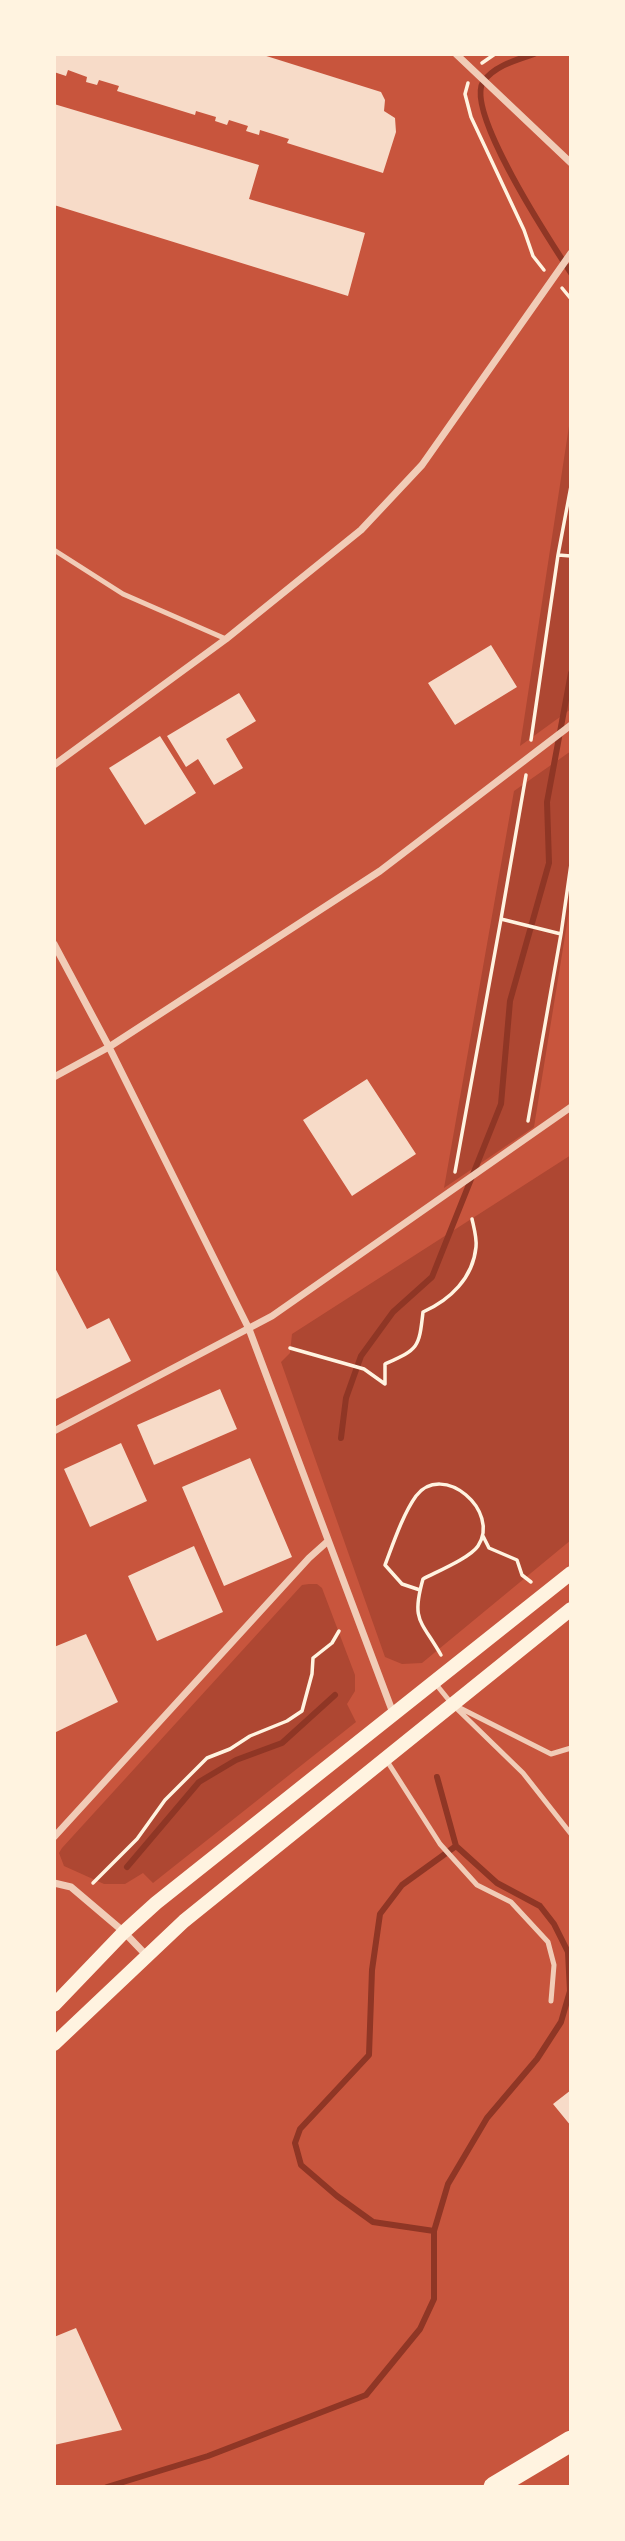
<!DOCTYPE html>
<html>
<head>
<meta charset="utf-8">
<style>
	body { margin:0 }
	#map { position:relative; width:625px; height:2541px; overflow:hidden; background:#c8553d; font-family:"Work Sans",sans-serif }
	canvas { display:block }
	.frame { position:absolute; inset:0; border:56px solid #fff3e0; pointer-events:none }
</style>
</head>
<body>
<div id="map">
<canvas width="625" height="2541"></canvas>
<div class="frame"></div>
</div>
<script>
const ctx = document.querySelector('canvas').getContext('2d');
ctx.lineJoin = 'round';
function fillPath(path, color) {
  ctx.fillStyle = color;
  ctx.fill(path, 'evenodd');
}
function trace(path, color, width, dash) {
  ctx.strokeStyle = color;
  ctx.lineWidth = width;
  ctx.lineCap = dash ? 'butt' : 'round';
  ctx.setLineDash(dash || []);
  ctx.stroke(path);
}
fillPath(new Path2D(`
	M 571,413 L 571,709 L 520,746 Z
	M 571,751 L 571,899 L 534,1127 L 444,1188 L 514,791 Z
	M 571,1155 L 571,1540 L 422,1663 L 402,1664 L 385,1657 L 281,1362 L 290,1353 L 292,1334 Z
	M 309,1584 L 317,1584 L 322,1588 L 355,1675 L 355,1691 L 347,1704 L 356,1722 L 153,1883 L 143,1873 L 125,1884 L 104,1884 L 64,1866 L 59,1853 L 62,1848 L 302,1585 Z`), '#ae4732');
trace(new Path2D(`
	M 534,54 C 516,60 494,66 483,82 C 465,112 552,244 571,273
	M 341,1438 L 346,1398 L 361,1356 L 393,1312 L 432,1277 L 501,1104 L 510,1001 L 549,863 L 547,802 L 571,673
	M 127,1867 L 199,1782 L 236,1760 L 282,1743 L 335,1695
	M 434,2231 L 373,2222 L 337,2196 L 301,2165 L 295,2143 L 300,2129 L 369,2055 L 372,1970 L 380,1914 L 402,1885 L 456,1846
	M 107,2487 L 208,2456 L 366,2395 L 420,2329 L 434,2299 L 434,2231 L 448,2184 L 487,2118 L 537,2059 L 561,2022 L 570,1991 L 568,1952 L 554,1924 L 540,1906 L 497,1883 L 456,1846 L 437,1777`), '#8f3625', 6);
fillPath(new Path2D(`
	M 54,54 L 260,54 L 381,92 L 385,100 L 384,111 L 395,118 L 396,132 L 383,173 L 287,143 L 289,139 L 260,130 L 259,135 L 246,131 L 248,126 L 229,120 L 227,125 L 215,121 L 216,117 L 196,111 L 195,115 L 117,91 L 119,86 L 99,80 L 97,85 L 86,82 L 87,77 L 68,70 L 66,76 L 54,72 Z
	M 54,104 L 259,165 L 249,199 L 365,233 L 348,296 L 54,205 Z
	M 491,645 L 517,687 L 455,725 L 428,683 Z
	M 239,693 L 256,721 L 226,739 L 243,768 L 214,785 L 198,759 L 186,767 L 167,736 Z
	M 160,736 L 196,793 L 145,825 L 109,768 Z
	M 367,1079 L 416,1154 L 352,1196 L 303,1120 Z
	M 54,1266 L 87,1329 L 109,1318 L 131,1361 L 54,1400 Z
	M 220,1389 L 237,1429 L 154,1465 L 137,1425 Z
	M 121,1443 L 147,1501 L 90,1527 L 64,1469 Z
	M 250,1458 L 292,1557 L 224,1586 L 182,1487 Z
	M 194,1546 L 223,1612 L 157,1641 L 128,1576 Z
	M 86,1634 L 118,1702 L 54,1733 L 54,1647 Z
	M 571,2090 L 571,2126 L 553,2104 Z
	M 76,2328 L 122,2430 L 54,2445 L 54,2337 Z`), '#f7dbc8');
trace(new Path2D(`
	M 482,63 L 495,54
	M 468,83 L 465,94 L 471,117 L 524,230 L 533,256 L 544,270
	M 562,288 L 571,299
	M 571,486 L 558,555 L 571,556
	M 531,740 L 558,555
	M 526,775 L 501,919 L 561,934 L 571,864
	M 528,1121 L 561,934
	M 455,1172 L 501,919
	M 290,1348 L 364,1369 L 385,1384 L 385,1364 C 418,1349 419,1349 423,1312 C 450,1300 473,1278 476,1247 C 477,1238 474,1228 472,1219
	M 483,1536 L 489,1548 L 517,1560 L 522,1575 L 531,1582
	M 420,1590 L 402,1584 L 385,1565 C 393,1544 403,1514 416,1496 C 443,1461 501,1511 478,1546 C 470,1558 436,1572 423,1579 C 411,1621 421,1620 441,1655
	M 93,1883 L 137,1839 L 165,1800 L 207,1758 L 230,1749 L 250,1736 L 287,1721 L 302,1711 L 312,1674 L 313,1658 L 332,1643 L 339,1631`), '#fff3e0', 3.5);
trace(new Path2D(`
	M 54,550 L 123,594 L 226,639
	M 435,1683 L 452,1704 L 523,1773 L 571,1834
	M 458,1707 L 551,1754 L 571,1748
	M 387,1761 L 440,1844 L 477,1885 L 511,1902 L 548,1942 L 554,1965 L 551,2001`), '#f1ccb7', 5);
trace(new Path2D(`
	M 456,54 L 571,163
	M 54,765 L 226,639 L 361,530 L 422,465 L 571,253
	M 54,944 L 109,1047 L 249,1329 L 393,1713
	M 54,1077 L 109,1047 L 380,871 L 571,725
	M 54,1431 L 272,1316 L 571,1107
	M 54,1837 L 309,1558 L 328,1541
	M 54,1883 L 71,1887 L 124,1932 L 147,1956`), '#f1ccb7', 7);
trace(new Path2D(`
	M 54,2005 L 124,1932 L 156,1903 L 571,1573
	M 54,2044 L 184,1921 L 571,1609`), '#fff3e0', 14);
trace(new Path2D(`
	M 494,2487 L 571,2441`), '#fff3e0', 21);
</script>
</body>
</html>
